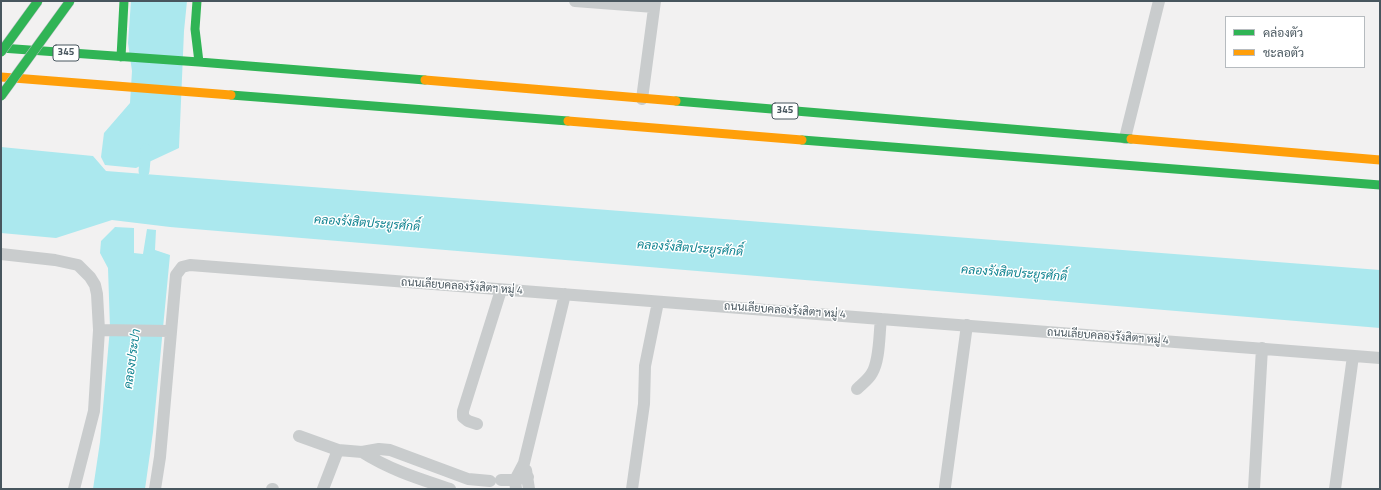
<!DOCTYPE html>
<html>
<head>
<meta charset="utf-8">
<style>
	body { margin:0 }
	#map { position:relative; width:1381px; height:490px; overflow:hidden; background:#f2f1f1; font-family:"Titillium Web",Sarabun,sans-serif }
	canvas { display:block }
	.frame { position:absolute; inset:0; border:2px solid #48565e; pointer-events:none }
	.legend { position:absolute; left:1225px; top:16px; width:140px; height:52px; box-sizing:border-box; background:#fff; border:1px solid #b6bbbf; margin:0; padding:5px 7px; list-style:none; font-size:12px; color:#48565e }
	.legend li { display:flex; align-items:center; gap:8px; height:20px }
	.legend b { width:20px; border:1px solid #b6bbbf }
</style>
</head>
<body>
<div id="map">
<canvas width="1381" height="490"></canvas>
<div class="frame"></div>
<ul class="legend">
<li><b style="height:5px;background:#30b455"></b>คล่องตัว</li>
<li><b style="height:5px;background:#ff9f0a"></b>ชะลอตัว</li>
</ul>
</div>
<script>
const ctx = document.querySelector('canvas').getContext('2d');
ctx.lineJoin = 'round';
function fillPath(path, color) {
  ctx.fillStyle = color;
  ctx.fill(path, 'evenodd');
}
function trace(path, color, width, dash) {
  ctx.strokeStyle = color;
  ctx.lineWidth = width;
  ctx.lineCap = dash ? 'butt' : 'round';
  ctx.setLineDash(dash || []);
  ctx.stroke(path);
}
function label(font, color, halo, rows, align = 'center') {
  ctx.font = font + ' "Titillium Web",Sarabun,sans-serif';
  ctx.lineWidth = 3;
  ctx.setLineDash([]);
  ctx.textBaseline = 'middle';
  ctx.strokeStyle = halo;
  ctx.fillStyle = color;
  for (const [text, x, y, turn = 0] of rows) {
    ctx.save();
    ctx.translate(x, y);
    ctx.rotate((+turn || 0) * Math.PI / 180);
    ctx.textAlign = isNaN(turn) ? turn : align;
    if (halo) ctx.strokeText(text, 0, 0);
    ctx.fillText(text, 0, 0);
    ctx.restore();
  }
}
fillPath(new Path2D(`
	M 131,1 L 187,1 L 184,31 L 179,148 L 136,168 L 105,165 L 101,157 L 104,133 L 130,103 L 132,71 L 128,43 Z
	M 1,147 L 93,156 L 106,171 L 1380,270 L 1380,328 L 170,227 L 112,220 L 56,238 L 1,233 Z
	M 115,227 L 134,228 L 134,253 L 143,254 L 147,229 L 156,230 L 155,250 L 170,255 L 153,432 L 145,489 L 93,489 L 100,442 L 110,328 L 108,268 L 100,253 L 101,241 Z`), '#abe8ee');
trace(new Path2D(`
	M 144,171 L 146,149`), '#abe8ee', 11);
trace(new Path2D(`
	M 575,1 L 654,7
	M 642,99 L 655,1
	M 1125,138 L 1159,1
	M 1,254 L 55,260 L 78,265 L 90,277 L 95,285 L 97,294 L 99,330 L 94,411 L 74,489
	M 99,330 L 170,331
	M 857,389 C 862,384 869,379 872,373 C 880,360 879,334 881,319
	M 477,424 L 468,421 L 463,417 L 463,411 L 501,290
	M 299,436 L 338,450
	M 362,452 C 390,470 420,479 450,489
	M 526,470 L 529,489
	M 501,480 L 515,480 L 528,477
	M 945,487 L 967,325
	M 155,489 L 160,457 L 176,275 L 182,267 L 190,265 L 1380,358
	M 272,489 L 273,489
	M 323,489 L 338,450 L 362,452 L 379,449 L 390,450 L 468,479 L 490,481
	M 516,489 L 515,480 L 524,463 L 565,294
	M 632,489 L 644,404 L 645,366 L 658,302
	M 1254,489 L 1262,348
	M 1335,489 L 1353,356`), '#c9cccd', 12);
trace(new Path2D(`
	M 197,1 L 195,29 L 199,62
	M 1,48 L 199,62 L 425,80
	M 121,57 L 124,1
	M 231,95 L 568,121
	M 676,101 L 1131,139
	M 802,140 L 1380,185`), '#30b455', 9);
trace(new Path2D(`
	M 1,77 L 231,95
	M 425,80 L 676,101
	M 568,121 L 802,140
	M 1131,139 L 1380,160`), '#ff9f0a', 9);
const fastBridge = new Path2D(`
	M 1,52 L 38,1
	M 1,96 L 70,1`);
trace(fastBridge, '#b6bcc1', 10, []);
trace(fastBridge, '#30b455', 9);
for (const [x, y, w] of [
	[66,53,26],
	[785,111,26]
]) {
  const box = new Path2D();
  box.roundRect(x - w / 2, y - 8, w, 16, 3);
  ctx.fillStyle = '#fff';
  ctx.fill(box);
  trace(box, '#48565e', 1);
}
label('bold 10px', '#48565e', null, [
	["345",66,53],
	["345",785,111]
]);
label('11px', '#48565e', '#fff', [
	["ถนนเลียบคลองรังสิตฯ หมู่ 4",462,287,4],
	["ถนนเลียบคลองรังสิตฯ หมู่ 4",785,311,4],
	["ถนนเลียบคลองรังสิตฯ หมู่ 4",1108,337,4]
]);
label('italic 12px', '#0c828f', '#fff', [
	["คลองรังสิตประยูรศักดิ์",367,224,4],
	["คลองรังสิตประยูรศักดิ์",690,249,4],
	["คลองรังสิตประยูรศักดิ์",1014,274,4],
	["คลองประปา",133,359,-82]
]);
</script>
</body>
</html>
